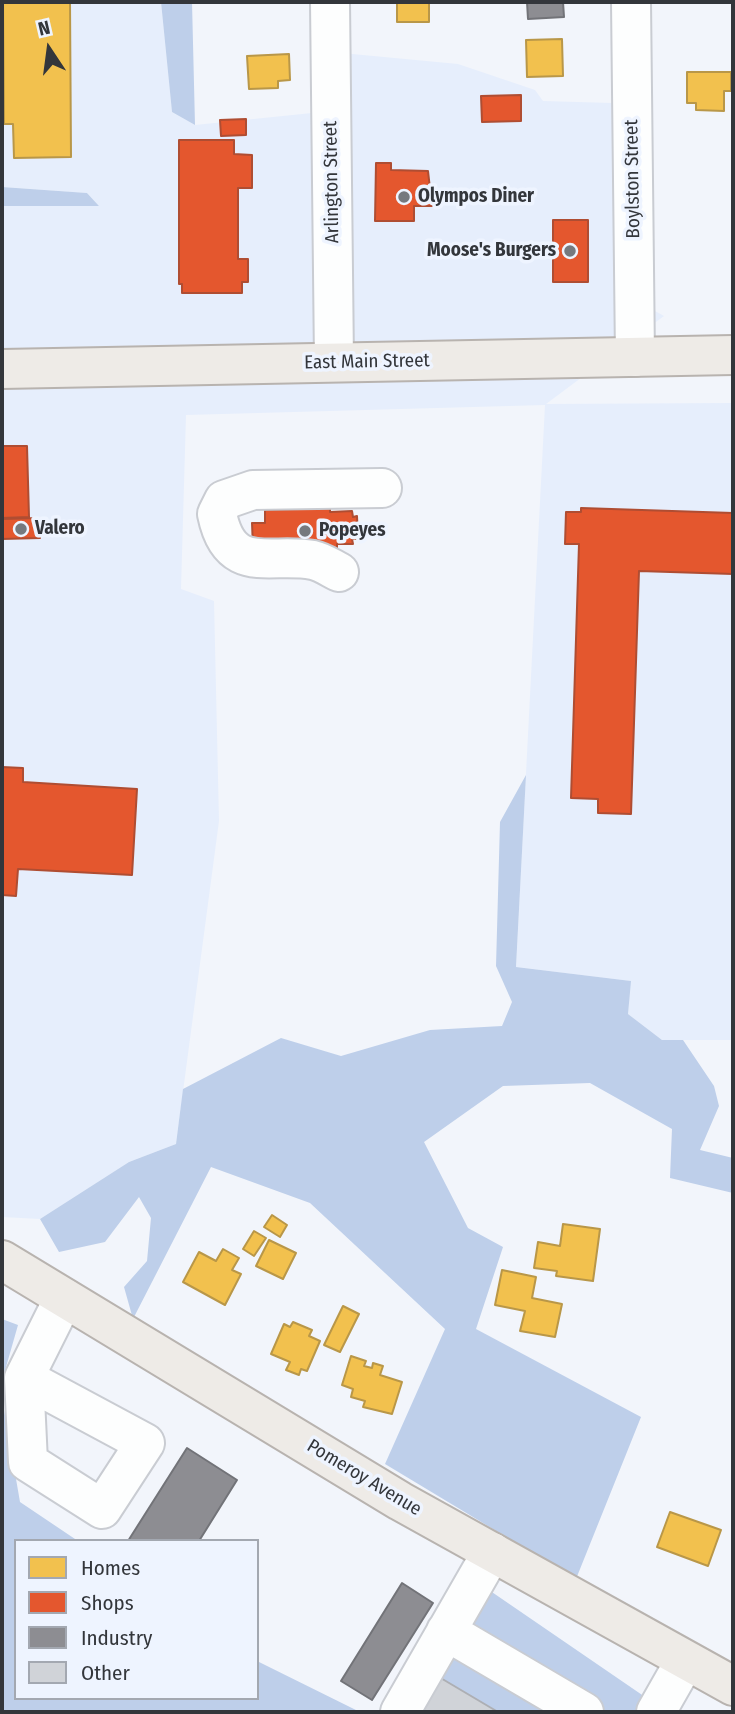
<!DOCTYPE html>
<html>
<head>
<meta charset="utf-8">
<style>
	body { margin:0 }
	#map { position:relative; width:735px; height:1714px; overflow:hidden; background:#f2f5fb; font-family:"Fira Sans Condensed",sans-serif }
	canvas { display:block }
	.frame { position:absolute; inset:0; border:4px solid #33363b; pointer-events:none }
	.legend { position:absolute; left:14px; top:1539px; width:245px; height:161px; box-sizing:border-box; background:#eef4ff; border:2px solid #a3a8b1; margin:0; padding:9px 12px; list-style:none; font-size:21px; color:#33363b }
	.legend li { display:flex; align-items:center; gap:14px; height:35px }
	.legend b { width:35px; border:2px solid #a3a8b1 }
	.north { position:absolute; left:14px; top:14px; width:70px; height:70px; -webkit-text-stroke:5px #eef4ff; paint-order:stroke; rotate:347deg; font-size:19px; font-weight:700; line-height:28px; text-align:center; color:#33363b }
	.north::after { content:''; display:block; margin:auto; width:24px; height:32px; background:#33363b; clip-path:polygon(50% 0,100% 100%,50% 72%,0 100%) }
</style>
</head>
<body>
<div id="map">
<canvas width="735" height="1714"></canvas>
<div class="frame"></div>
<ul class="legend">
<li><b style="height:19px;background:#f2c14e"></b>Homes</li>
<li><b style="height:19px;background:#e4572e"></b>Shops</li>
<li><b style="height:19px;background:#8d8d92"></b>Industry</li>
<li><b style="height:19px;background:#d0d3d8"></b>Other</li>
</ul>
<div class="north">N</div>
</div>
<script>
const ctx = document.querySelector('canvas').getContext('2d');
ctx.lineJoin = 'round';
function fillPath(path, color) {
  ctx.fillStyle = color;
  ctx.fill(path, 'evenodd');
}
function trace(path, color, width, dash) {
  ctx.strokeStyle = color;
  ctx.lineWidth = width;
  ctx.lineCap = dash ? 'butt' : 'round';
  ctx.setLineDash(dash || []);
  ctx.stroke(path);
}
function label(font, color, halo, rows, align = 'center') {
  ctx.font = font + ' "Fira Sans Condensed",sans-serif';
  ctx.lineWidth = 7;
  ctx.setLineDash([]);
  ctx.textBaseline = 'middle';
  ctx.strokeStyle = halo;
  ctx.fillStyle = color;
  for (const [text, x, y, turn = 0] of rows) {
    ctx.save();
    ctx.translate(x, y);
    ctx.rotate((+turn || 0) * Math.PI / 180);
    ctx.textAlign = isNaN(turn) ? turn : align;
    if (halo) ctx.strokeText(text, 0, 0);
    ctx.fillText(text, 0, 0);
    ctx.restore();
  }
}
fillPath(new Path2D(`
	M 2,2 L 161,2 L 172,112 L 195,125 L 312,113 L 310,50 L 458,64 L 535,90 L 543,101 L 647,104 L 649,301 L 655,311 L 664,316 L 546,404 L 733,403 L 733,1040 L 662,1040 L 628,1014 L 630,981 L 516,967 L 545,405 L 186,415 L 181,589 L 214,601 L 219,821 L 176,1144 L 129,1162 L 40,1219 L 2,1217 L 2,206 L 99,206 L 87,193 L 2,187 Z`), '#e6eefc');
fillPath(new Path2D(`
	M 161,2 L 192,2 L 195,125 L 172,112 Z
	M 2,187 L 87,193 L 99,206 L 2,206 Z
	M 526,775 L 516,967 L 631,981 L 628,1014 L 662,1040 L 683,1040 L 714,1086 L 719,1106 L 700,1150 L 733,1158 L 733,1193 L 670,1178 L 672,1129 L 590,1083 L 503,1086 L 424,1142 L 468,1228 L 503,1247 L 476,1329 L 641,1417 L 576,1579 L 385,1464 L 445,1329 L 310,1203 L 211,1167 L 133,1319 L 124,1287 L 147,1261 L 151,1218 L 139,1197 L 105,1242 L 59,1252 L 40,1219 L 129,1162 L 176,1144 L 183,1089 L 281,1038 L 341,1056 L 430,1030 L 502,1026 L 512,1002 L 496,966 L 500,822 Z
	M 2,1319 L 18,1325 L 2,1381 Z
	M 2,1398 L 20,1502 L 78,1541 L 16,1541 L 16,1698 L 257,1698 L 257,1661 L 360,1712 L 2,1712 Z
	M 486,1588 L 667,1712 L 398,1712 Z`), '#becfea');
const homes = new Path2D(`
	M 3,2 L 70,2 L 71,157 L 14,158 L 13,124 L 4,124 Z
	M 397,2 L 429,2 L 429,22 L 397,22 Z
	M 562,39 L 563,76 L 527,77 L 526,40 Z
	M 289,54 L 290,80 L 278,81 L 278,88 L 249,89 L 247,56 Z
	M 687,72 L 731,72 L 731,91 L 724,91 L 724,111 L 696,110 L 696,103 L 687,103 Z
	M 272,1215 L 287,1225 L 280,1237 L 264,1227 Z
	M 563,1224 L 600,1229 L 593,1281 L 556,1276 L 557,1271 L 534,1268 L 538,1242 L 560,1246 Z
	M 254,1231 L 266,1238 L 254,1256 L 243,1249 Z
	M 269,1240 L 296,1253 L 283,1279 L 256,1266 Z
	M 223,1249 L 239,1258 L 232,1270 L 241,1274 L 225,1305 L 183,1282 L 199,1252 L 216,1261 Z
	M 502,1270 L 536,1277 L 532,1298 L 562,1304 L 555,1337 L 520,1331 L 525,1311 L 495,1305 Z
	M 343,1306 L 359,1314 L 340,1352 L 324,1345 Z
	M 293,1322 L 312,1330 L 309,1336 L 320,1341 L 307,1371 L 301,1369 L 299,1375 L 286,1370 L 290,1362 L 271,1354 L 284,1324 L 290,1327 Z
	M 351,1356 L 366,1361 L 364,1366 L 372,1368 L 373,1363 L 383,1366 L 380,1375 L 402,1382 L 392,1414 L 363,1407 L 365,1401 L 351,1397 L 353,1389 L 342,1385 Z
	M 670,1512 L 721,1530 L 708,1566 L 657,1547 Z`);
fillPath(homes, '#f2c14e');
trace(homes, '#b99748', 2);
const shops = new Path2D(`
	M 521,95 L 521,121 L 482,122 L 481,96 Z
	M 246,119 L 246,135 L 221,136 L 220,120 Z
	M 179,140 L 234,140 L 234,154 L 252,155 L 252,188 L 238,188 L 238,259 L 248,259 L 248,282 L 242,282 L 242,293 L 182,293 L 182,284 L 179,284 Z
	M 376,163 L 391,163 L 391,170 L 428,171 L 432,206 L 414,206 L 414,221 L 375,221 Z
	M 553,220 L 588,220 L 588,282 L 553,282 Z
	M 2,446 L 27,446 L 29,517 L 2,518 Z
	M 330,508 L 330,512 L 352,511 L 353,517 L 357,516 L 358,539 L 352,539 L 353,544 L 337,544 L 337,550 L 253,548 L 252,523 L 265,523 L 265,510 Z
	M 581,508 L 733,513 L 733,574 L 639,571 L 631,814 L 598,813 L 598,799 L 571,798 L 579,544 L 565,544 L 566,512 L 581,512 Z
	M 40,518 L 40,538 L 2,539 L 2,519 Z
	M 2,767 L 23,768 L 23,782 L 137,789 L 132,875 L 18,869 L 16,896 L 2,895 Z`);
fillPath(shops, '#e4572e');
trace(shops, '#af4d32', 2);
const industry = new Path2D(`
	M 527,2 L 563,2 L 564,17 L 528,19 Z
	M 187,1448 L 237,1480 L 199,1541 L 128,1541 Z
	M 402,1583 L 433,1603 L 372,1700 L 341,1681 Z`);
fillPath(industry, '#8d8d92');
trace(industry, '#727378', 2);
const building = new Path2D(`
	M 439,1677 L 498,1712 L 417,1712 Z`);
fillPath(building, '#d0d3d8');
trace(building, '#adafb4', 2);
const minor = new Path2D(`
	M 330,2 L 334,362
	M 631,2 L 635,357
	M 339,572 C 331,568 322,562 313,560 C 270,552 230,577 217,514 L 224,500 L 253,490 L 382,488
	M 24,1378 L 145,1443 L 102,1509 L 28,1462 L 24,1378 L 64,1298
	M 446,1631 L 584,1712
	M 400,1712 L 492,1552
	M 656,1712 L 685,1661`);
const major = new Path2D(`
	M 2,369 L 733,355
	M 2,1260 L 400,1501 L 733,1686`);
trace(minor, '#c9ccd2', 42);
trace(major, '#b8b3af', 42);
trace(minor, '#fdfefe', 38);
trace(major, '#eeebe7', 38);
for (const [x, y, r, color] of [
	[404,197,7,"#76797e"],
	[570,251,7,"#76797e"],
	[21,529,7,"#76797e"],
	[305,531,7,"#76797e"]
]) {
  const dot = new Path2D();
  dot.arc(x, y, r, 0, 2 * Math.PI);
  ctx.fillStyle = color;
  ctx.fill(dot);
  trace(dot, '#eef4ff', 2.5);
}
label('19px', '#33363b', '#eef4ff', [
	["Boylston Street",633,179,-91],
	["Arlington Street",332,182,-91],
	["East Main Street",367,362,-1],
	["Pomeroy Avenue",364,1478,31]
]);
label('bold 19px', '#33363b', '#eef4ff', [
	["Olympos Diner",418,197],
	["Moose's Burgers",556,251,"right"],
	["Valero",35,529],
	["Popeyes",319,531]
], 'left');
</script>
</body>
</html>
